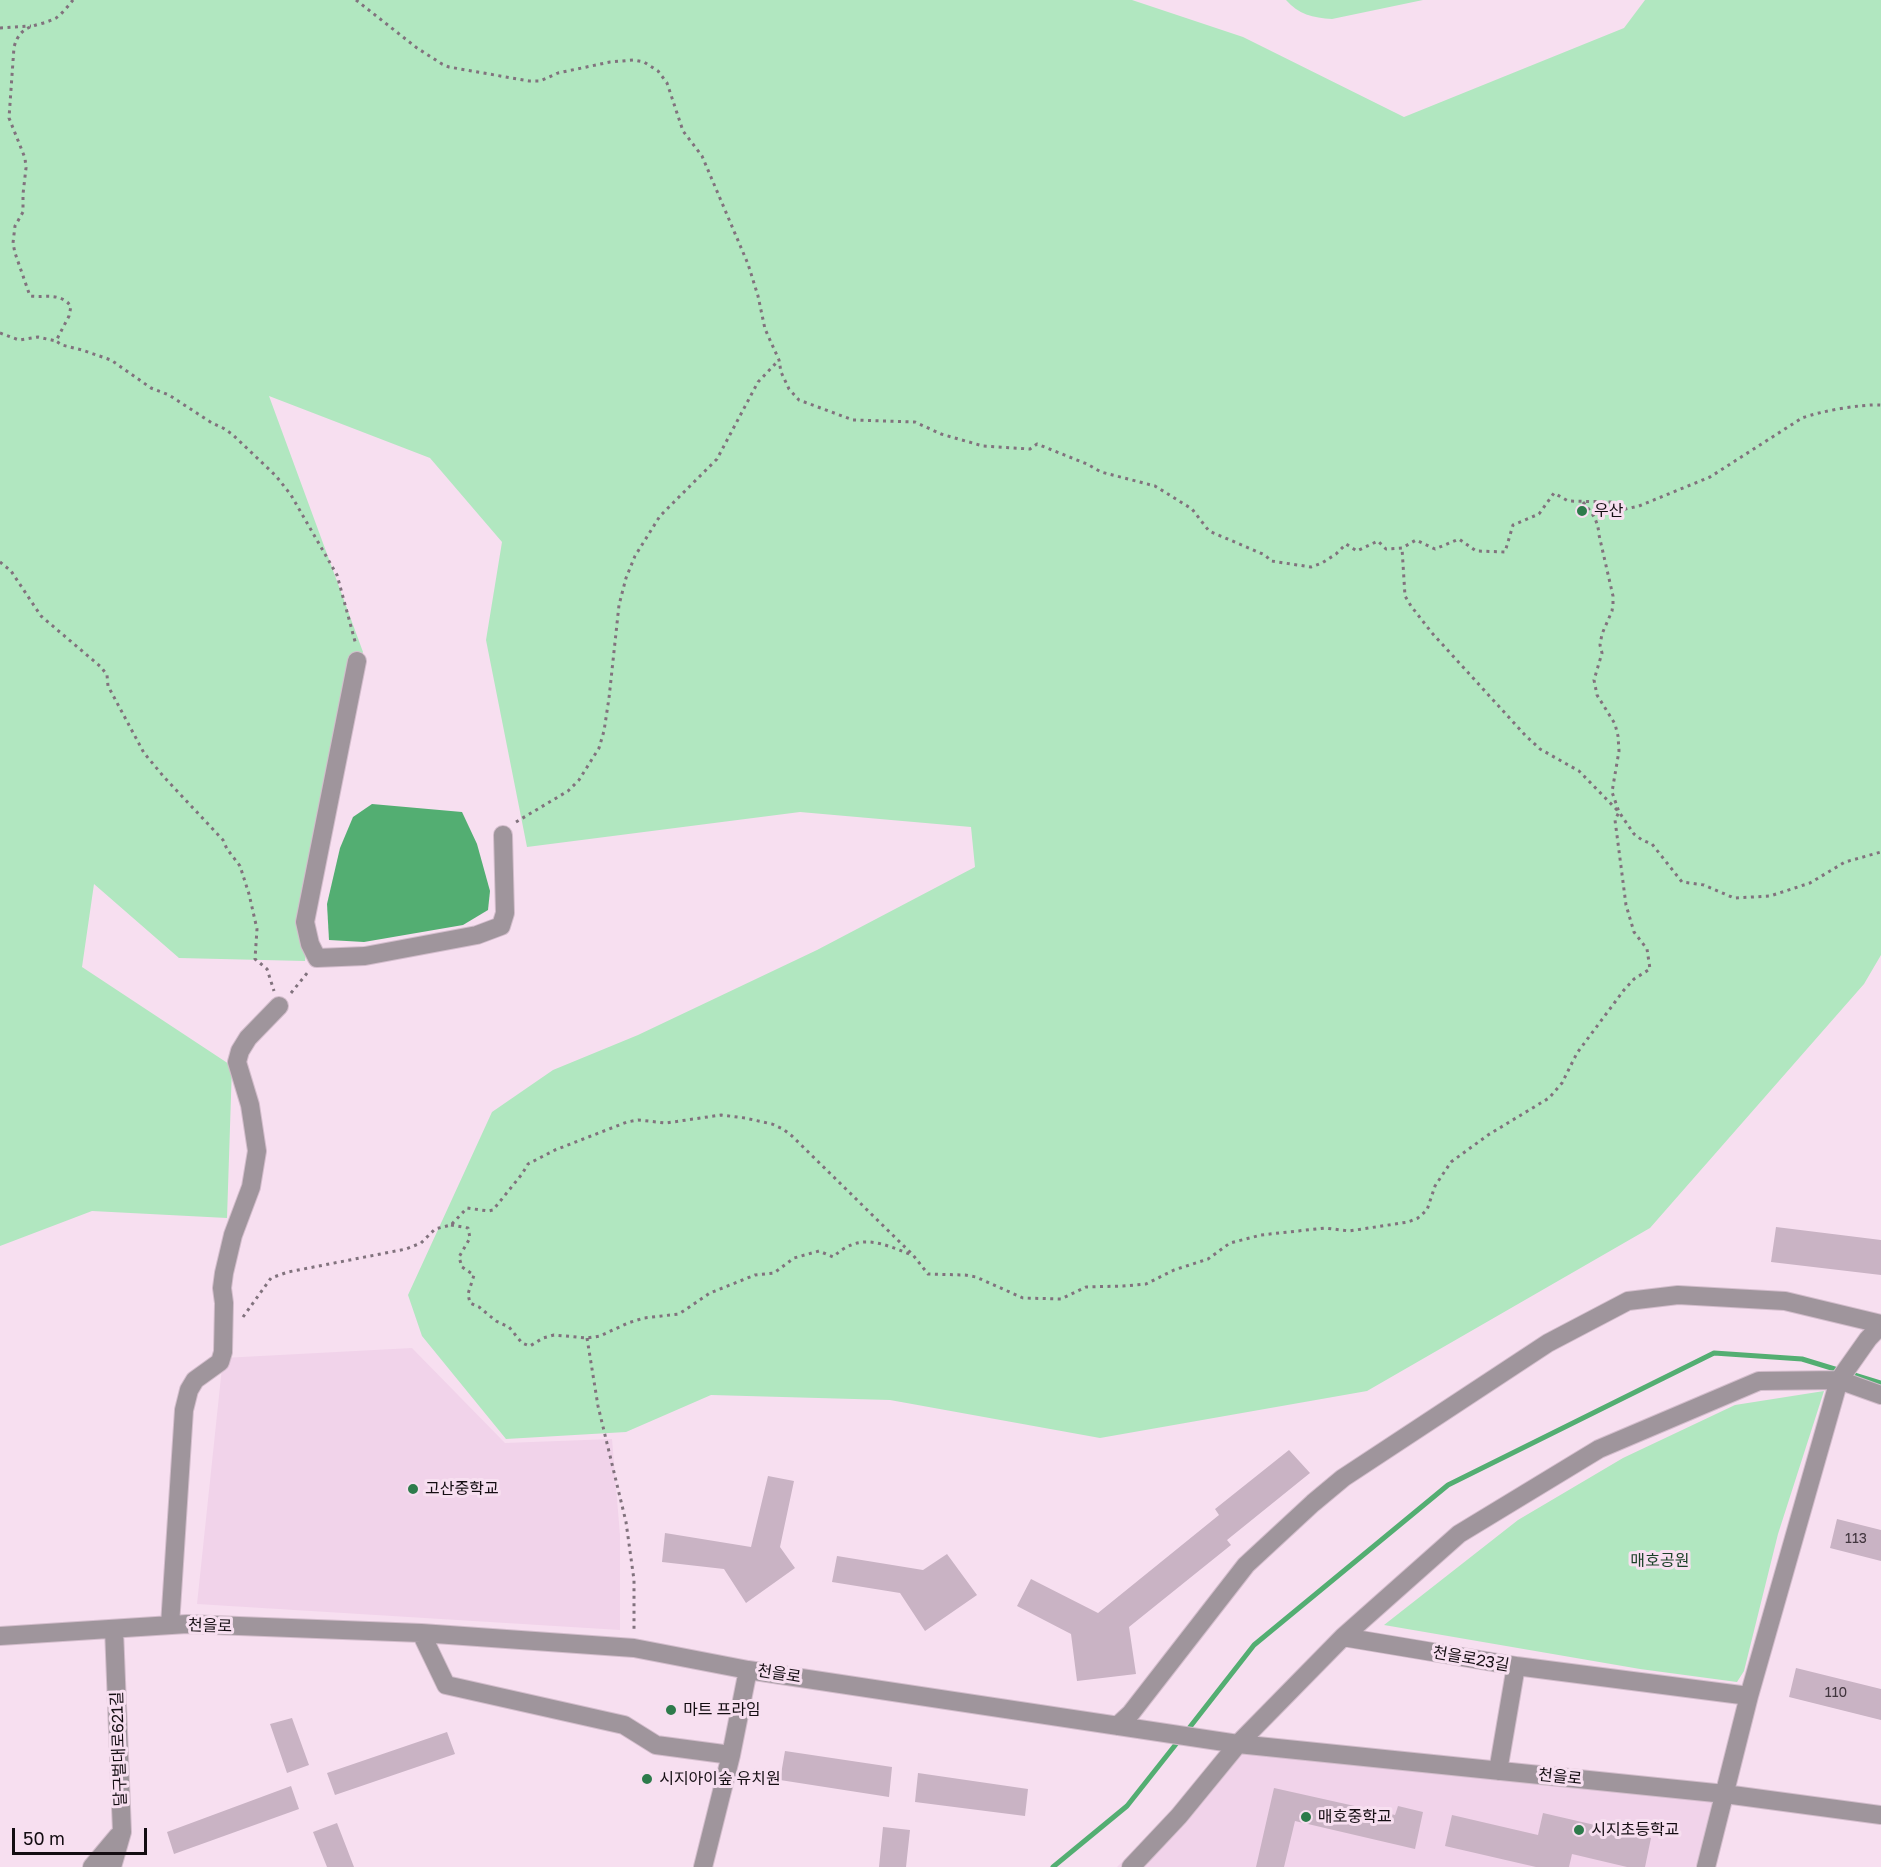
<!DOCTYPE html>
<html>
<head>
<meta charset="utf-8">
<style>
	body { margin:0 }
	#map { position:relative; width:1881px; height:1867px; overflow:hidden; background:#f7dff0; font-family:"Golos Text",sans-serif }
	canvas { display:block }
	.scale { position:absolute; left:12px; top:1828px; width:135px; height:27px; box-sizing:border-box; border:3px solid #140d12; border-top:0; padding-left:8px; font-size:18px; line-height:21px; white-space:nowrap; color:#140d12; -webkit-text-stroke:4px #f7dff0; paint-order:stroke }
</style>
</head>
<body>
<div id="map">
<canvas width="1881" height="1867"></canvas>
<div class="scale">50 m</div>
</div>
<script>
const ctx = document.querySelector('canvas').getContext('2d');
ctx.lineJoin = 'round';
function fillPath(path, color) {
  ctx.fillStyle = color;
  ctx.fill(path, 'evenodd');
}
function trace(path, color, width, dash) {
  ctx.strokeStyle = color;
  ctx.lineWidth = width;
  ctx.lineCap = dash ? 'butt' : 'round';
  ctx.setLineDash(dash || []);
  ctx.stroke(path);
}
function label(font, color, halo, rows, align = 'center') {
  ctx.font = font + ' "Golos Text","Noto Sans KR",sans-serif';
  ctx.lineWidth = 6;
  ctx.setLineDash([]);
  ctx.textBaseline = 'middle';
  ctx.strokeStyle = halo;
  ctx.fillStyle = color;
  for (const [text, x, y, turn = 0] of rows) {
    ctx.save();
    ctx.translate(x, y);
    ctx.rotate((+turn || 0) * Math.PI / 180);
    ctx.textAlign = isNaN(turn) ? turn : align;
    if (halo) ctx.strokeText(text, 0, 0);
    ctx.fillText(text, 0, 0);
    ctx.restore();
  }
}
fillPath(new Path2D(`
	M 412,1348 L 505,1443 L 612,1439 L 620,1535 L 620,1630 L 197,1604 L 223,1358 Z
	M 1238,1744 L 1724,1794 L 1706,1867 L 1117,1867 Z`), '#f1d3ea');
fillPath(new Path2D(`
	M 0,0 L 1132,0 L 1243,37 L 1404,117 L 1624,28 L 1645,0 L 1881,0 L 1881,955 L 1864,984 L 1650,1228 L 1367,1391 L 1100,1438 L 890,1400 L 711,1395 L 626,1432 L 506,1439 L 422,1336 L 408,1295 L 492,1112 L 553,1070 L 638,1035 L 817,950 L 975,867 L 971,827 L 800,812 L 527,847 L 486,640 L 502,542 L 430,458 L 269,396 L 363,652 L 340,708 L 305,961 L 179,958 L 94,884 L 82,967 L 232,1066 L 227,1218 L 92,1211 L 0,1246 Z
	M 1286,0 L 1423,0 L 1332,19 C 1313,18 1298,14 1286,0 Z
	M 1824,1391 L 1778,1534 L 1744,1671 L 1737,1682 L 1640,1669 L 1384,1625 L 1518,1520 L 1623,1458 L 1735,1405 Z`), '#b1e7c0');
fillPath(new Path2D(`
	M 372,804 L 462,812 L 477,844 L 490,891 L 488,910 L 463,925 L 364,942 L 329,940 L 327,904 L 340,848 L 353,817 Z`), '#53ae72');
trace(new Path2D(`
	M 1186,1732 L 1254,1645 L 1448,1485 L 1714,1353 L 1802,1359 L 1881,1383
	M 1053,1867 L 1127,1806 L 1180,1739`), '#53ae72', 5);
fillPath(new Path2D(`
	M 1776,1227 L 1881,1240 L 1881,1275 L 1771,1262 Z
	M 1289,1450 L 1310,1473 L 1227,1540 L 1231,1545 L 1129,1627 L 1136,1674 L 1077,1681 L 1071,1634 L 1017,1606 L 1031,1579 L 1098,1613 L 1219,1515 L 1215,1509 Z
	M 768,1476 L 794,1481 L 780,1547 L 795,1568 L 746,1603 L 724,1569 L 662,1562 L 665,1533 L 751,1547 Z
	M 1837,1519 L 1881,1530 L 1881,1561 L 1830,1548 Z
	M 947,1554 L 977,1595 L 925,1631 L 900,1593 L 832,1582 L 837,1556 L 923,1570 Z
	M 1796,1668 L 1881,1689 L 1881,1720 L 1789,1697 Z
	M 292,1718 L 309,1765 L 287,1773 L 270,1724 Z
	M 447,1732 L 455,1754 L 335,1795 L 327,1773 Z
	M 785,1751 L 892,1767 L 889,1797 L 780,1780 Z
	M 918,1773 L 1028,1789 L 1025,1816 L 915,1802 Z
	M 291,1786 L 299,1809 L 174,1854 L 167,1832 Z
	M 1274,1788 L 1395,1815 L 1398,1806 L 1423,1812 L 1415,1849 L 1295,1821 L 1284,1867 L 1256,1867 Z
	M 1543,1813 L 1651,1838 L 1645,1867 L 1627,1867 L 1572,1854 L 1569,1867 L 1536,1867 L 1445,1846 L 1452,1815 L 1538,1835 Z
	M 337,1823 L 354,1867 L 327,1867 L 313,1832 Z
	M 883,1827 L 910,1830 L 906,1867 L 879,1867 Z`), '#c9b3c4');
const minor = new Path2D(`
	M 357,661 L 305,922 L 310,944 L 317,958 L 365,956 L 477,935 L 501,926 L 505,913 L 503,835
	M 170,1625 L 184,1410 L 189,1390 L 195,1380 L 220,1362 L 223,1352 L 224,1303 L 222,1288 L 224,1273 L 233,1235 L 251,1187 L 257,1151 L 250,1105 L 237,1062 L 240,1051 L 248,1038 L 279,1006
	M 421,1633 L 446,1685 L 624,1725 L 656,1745 L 731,1755
	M 0,1636 L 187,1624 L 421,1633 L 634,1648 L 748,1670 L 1238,1744 L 1725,1794 L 1881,1815
	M 1343,1637 L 1516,1666 L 1749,1696
	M 1117,1726 L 1131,1713 L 1246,1565 L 1313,1503 L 1343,1478 L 1548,1343 L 1628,1301 L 1678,1295 L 1785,1301 L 1881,1324
	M 1498,1771 L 1516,1666
	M 92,1867 L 118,1836
	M 112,1867 L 122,1832 L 114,1629
	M 703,1867 L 731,1755 L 748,1670
	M 1131,1867 L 1179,1816 L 1238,1744 L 1343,1637 L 1459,1534 L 1599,1449 L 1759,1381 L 1839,1380 L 1881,1395
	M 1706,1867 L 1749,1696 L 1839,1380 L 1868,1339 L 1881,1325`);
trace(minor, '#d3bdcc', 20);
trace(new Path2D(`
	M 73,0 C 68,6 62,14 56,18 C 37,28 21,22 14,47 L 9,118 L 25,158 L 26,168 L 23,194 L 23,212 L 15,226 L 13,243 L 15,253 L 30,296 C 46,298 59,292 71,306 L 69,316 L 56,341 L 62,345 L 82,350 L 111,360 L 151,388 L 169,395 L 212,423 L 223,428 L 232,434 L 276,476 L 291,495 L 337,575 L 356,645
	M 356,0 L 417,48 L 442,64 L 449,67 L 529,81 L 540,81 L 558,73 L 610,62 L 634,60 L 644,62 L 658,71 L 667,83 L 683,131 L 702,156 L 748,264 L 758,296 L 765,329 L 779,360 L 781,372 L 789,389 L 799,400 L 853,420 L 915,422 L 941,434 L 983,446 L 1030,449 L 1037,444 L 1087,464 L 1101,472 L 1155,486 L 1192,509 L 1209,531 L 1265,555 L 1271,561 L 1311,567 L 1322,563 L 1336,554 L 1346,544 L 1357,551 L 1378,541 L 1386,549 L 1402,548 L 1416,540 L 1435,549 L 1459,539 L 1476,551 L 1505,552 L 1513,525 L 1539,514 L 1554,493 L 1568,501 L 1614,502 L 1617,511 L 1639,506 L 1710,477 L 1802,418 C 1821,411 1861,404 1881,405
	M 0,28 L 31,26
	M 0,333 L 19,340 L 38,337 L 56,341
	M 1583,502 C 1592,513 1598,520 1599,535 L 1613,596 L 1613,604 L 1612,611 L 1602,634 L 1600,645 L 1602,653 L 1594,680 L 1597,695 L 1615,724 L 1618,736 L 1619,751 L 1612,792 L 1619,812 L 1634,834 L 1642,840 L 1652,844 L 1682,882 L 1704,885 L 1734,898 L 1770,896 L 1810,883 L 1845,862 L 1881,852
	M 0,562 L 11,571 L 41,616 L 101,667 L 107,675 L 108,686 L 144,753 L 164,777 L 223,840 L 227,849 L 240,866 L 249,894 L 257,929 L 255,959 L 267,969 L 274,991
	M 516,822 L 568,791 L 579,780 L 599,748 L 604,731 L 609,698 L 619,605 L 626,578 L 635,556 L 660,516 L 717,459 L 758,382 L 779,360
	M 291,993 L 308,972
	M 451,1225 L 468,1228 L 470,1238 L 459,1257 L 462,1267 L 474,1275 L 468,1294 L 470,1303 L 479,1307 L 496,1321 L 509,1327 L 522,1343 L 530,1346 L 543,1338 L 554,1335 L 587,1338 L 600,1336 L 628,1323 L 644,1318 L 679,1314 L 710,1293 L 755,1275 L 774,1273 L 794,1258 L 819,1251 L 833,1257 C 860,1232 881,1243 912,1255
	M 243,1317 L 271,1278 L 288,1272 L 406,1249 L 421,1243 L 435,1229 L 451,1225 L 467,1208 L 488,1211 L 493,1210 L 522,1174 L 528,1164 L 555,1150 L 627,1122 L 638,1120 L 666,1123 L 721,1115 L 745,1118 L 772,1124 L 783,1129 L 792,1136 L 913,1255 L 928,1274 L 965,1275 L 976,1277 L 1023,1298 L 1061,1299 L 1086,1287 L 1123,1286 L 1146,1284 L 1174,1270 L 1208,1259 L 1230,1243 L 1261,1235 L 1325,1228 L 1349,1231 L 1408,1222 L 1418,1218 L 1427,1210 L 1435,1186 L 1451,1162 L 1488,1135 L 1549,1098 L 1562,1083 L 1577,1053 L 1624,990 L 1634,979 L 1650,969 L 1647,949 L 1634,932 L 1626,905 L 1615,820 L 1619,812 L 1579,771 L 1540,749 L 1525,735 L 1432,633 L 1411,606 L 1405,596 L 1402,548
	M 587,1338 L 598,1406 L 626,1522 L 634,1580 L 634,1631`), '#81727d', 3, [3, 4.5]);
trace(minor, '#9f959c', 18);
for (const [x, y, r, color] of [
	[1582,511,6,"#2d7b4b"],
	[413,1489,6,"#2d7b4b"],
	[671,1710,6,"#2d7b4b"],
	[647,1779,6,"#2d7b4b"],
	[1306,1817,6,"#2d7b4b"],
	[1579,1830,6,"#2d7b4b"]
]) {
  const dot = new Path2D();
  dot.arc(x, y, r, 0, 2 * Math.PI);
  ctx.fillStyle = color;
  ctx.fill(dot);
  trace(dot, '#f7dff0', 2);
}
label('14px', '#41363e', null, [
	["113",1856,1539],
	["110",1836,1693]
]);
label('16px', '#140d12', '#f7dff0', [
	["우산",1594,511],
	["고산중학교",425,1489],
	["마트 프라임",683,1710],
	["시지아이숲 유치원",659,1779],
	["매호중학교",1318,1817],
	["시지초등학교",1591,1830]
], 'left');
label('16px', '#193f26', '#f7dff0', [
	["매호공원",1660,1561]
]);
label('16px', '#140d12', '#f7dff0', [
	["천을로",210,1626,2],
	["천을로23길",1471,1659,10],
	["천을로",779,1674,9],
	["달구벌대로621길",119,1749,-92],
	["천을로",1560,1777,6]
]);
</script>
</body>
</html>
